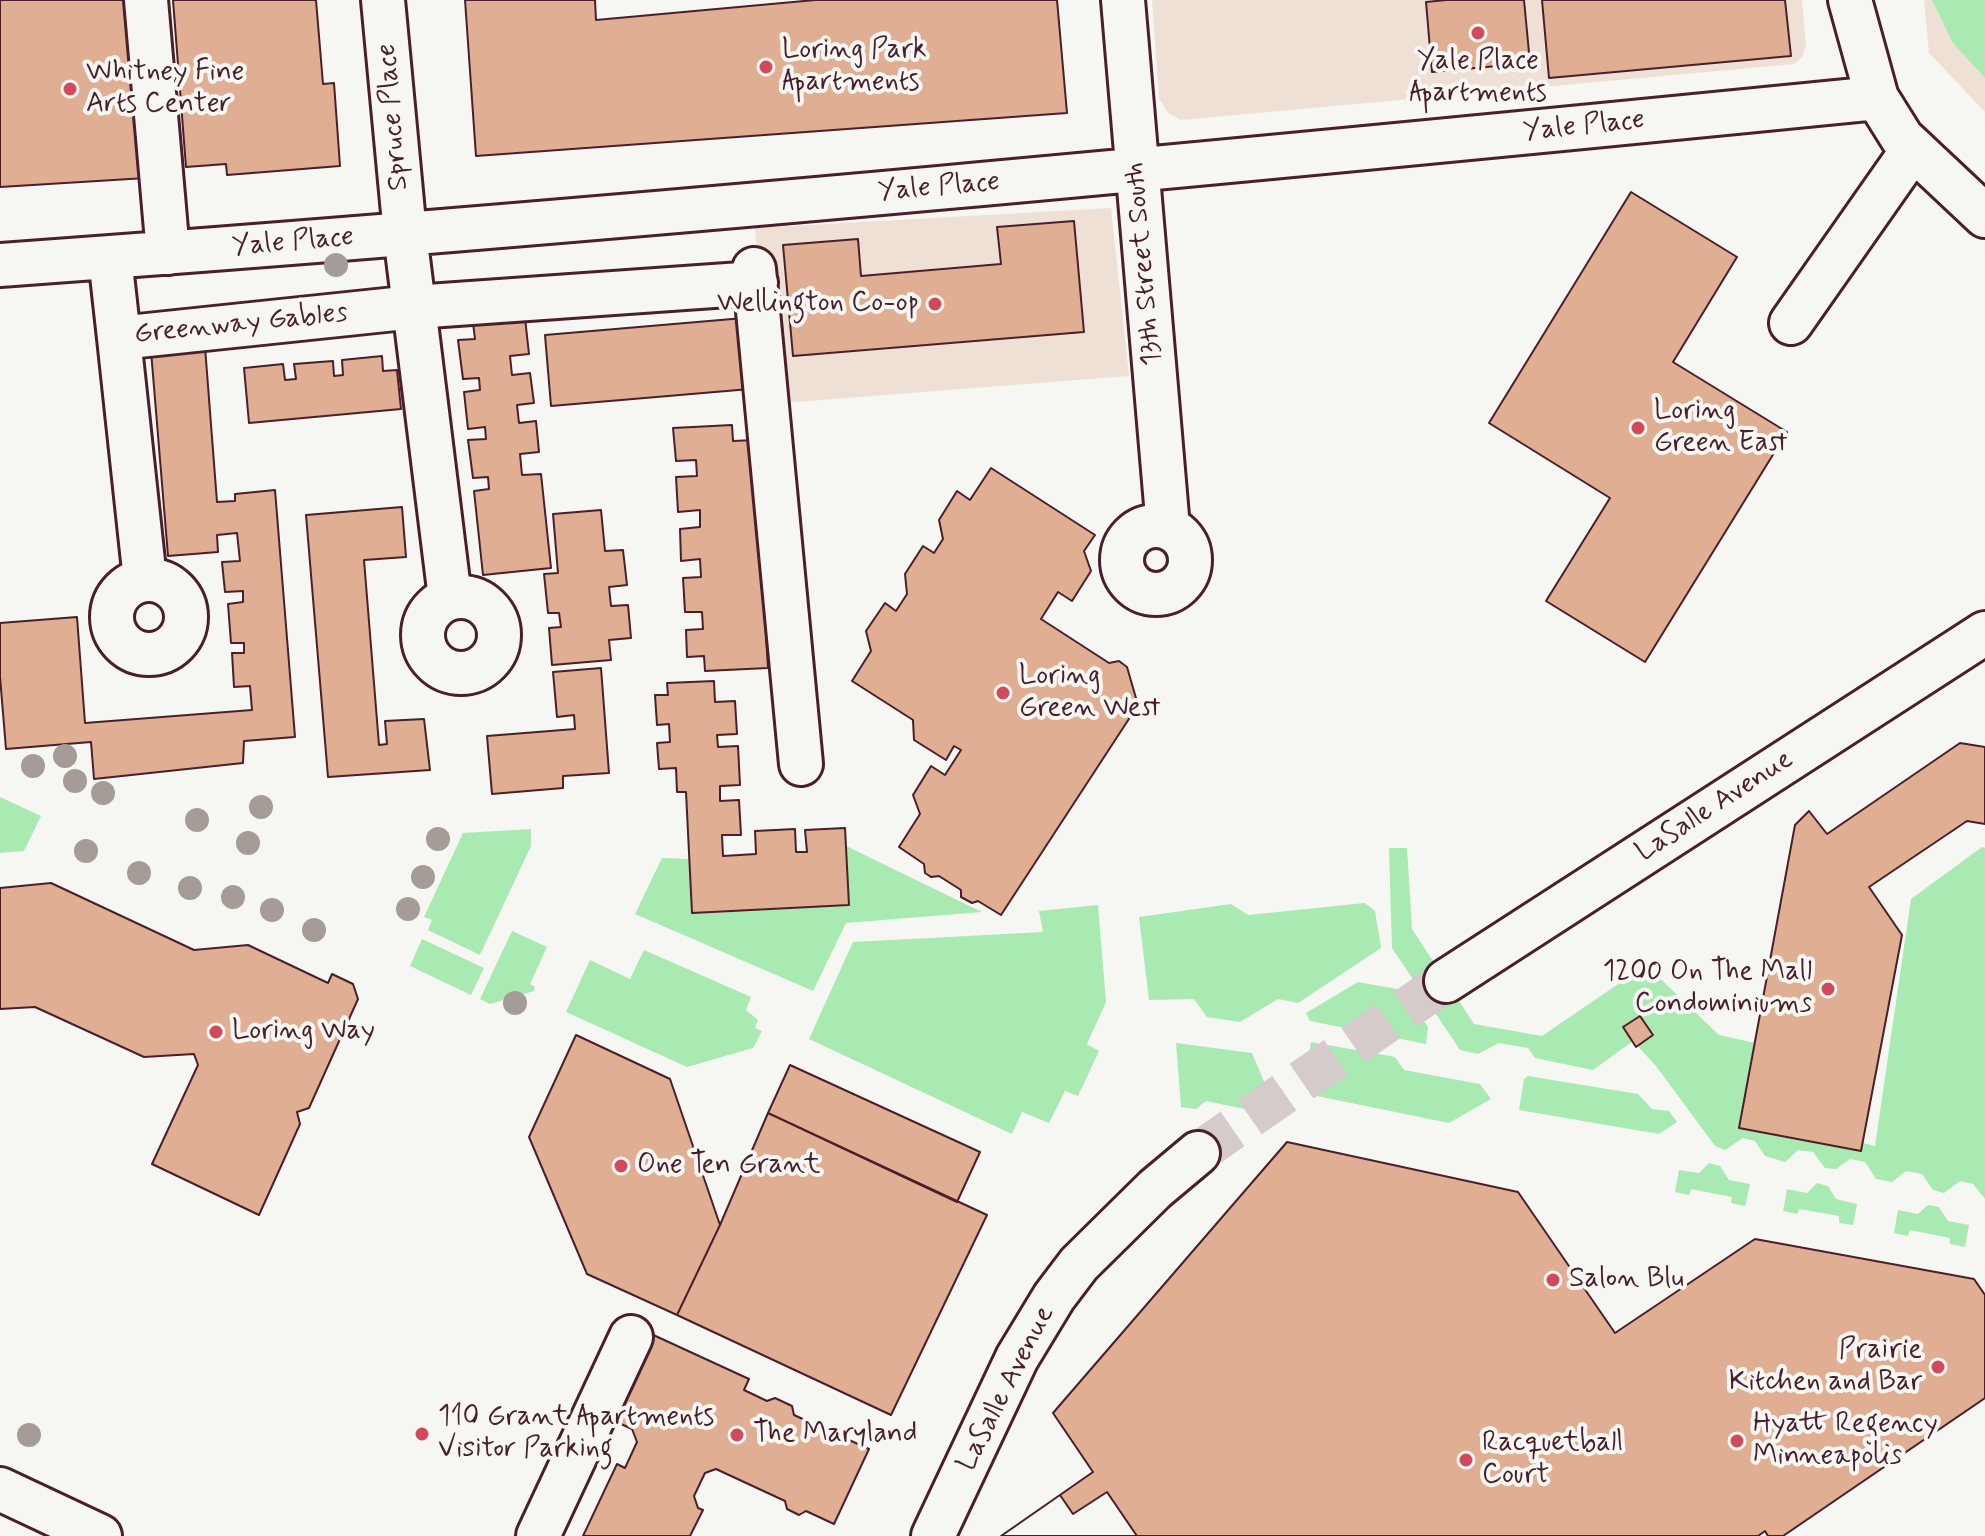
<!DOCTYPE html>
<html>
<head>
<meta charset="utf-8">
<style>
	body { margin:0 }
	canvas { display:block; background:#f6f6f2 }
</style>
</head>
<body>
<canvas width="1985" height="1536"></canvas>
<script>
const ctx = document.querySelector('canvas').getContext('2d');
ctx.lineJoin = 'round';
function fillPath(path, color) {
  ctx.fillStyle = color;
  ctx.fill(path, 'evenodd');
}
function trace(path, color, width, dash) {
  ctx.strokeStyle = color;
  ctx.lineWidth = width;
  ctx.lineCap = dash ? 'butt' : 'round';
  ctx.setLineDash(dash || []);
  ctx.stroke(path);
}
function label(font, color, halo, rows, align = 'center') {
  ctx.font = font + ' Mynerve,sans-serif';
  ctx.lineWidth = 8;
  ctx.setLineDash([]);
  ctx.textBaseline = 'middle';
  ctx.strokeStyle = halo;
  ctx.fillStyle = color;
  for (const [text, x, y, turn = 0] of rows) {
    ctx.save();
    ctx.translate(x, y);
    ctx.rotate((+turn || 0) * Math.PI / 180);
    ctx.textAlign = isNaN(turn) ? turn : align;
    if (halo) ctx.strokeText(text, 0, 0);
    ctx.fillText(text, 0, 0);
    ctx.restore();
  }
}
fillPath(new Path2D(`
	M 1152,0 L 1802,0 L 1806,45 L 1802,57 L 1794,64 L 1181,120 L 1169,114 L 1159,98 Z
	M 1924,0 L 1985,0 L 1985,112 L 1929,53 Z
	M 1111,208 L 1129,376 L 769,404 L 755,228 Z`), '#efe0d6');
fillPath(new Path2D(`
	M 1932,0 L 1985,0 L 1985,78 L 1953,43 Z
	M 0,797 L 41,816 L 24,851 L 0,853 Z
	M 531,829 L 531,846 L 480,955 L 428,930 L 432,920 L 424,917 L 463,833 Z
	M 846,846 L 982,912 L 846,923 L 813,991 L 635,914 L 662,858 L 689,859 L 692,912 L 849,905 Z
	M 1982,847 L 1985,848 L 1985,1199 L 1973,1184 L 1960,1181 L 1944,1193 L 1933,1190 L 1922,1174 L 1906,1171 L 1892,1182 L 1876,1179 L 1865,1162 L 1850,1159 L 1836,1169 L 1825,1168 L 1813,1152 L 1798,1150 L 1785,1162 L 1765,1156 L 1755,1141 L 1743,1138 L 1725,1150 L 1715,1146 L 1656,1066 L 1633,1041 L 1593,1070 L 1535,1058 L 1528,1048 L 1499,1043 L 1478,1054 L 1460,1050 L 1392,948 L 1389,848 L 1407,848 L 1412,929 L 1474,1024 L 1542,1036 L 1646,965 L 1719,1035 L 1755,1043 L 1739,1128 L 1860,1151 L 1863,1143 L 1875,1146 L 1911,899 Z
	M 1365,903 L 1375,911 L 1381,948 L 1298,1003 L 1278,999 L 1240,1022 L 1207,1017 L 1194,999 L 1149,1000 L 1139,917 L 1231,904 L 1248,915 Z
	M 1098,905 L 1106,1002 L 1087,1044 L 1099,1051 L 1078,1096 L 1065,1091 L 1049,1123 L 1022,1112 L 1012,1134 L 809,1039 L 853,942 L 1043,932 L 1039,911 Z
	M 512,931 L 547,947 L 530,984 L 535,987 L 534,991 L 490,1004 L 480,999 Z
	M 422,939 L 484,968 L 471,995 L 410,966 Z
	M 644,950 L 751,997 L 746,1010 L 758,1020 L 755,1028 L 762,1031 L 753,1048 L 687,1067 L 566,1012 L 590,960 L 630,979 Z
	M 1358,982 L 1403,990 L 1428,1027 L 1426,1044 L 1310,1021 L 1306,1013 Z
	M 1311,1042 L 1395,1057 L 1404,1070 L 1480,1084 L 1491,1099 L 1449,1123 L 1312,1095 L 1317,1073 L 1308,1060 Z
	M 1176,1043 L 1252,1053 L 1268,1091 L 1245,1109 L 1206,1101 L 1196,1109 L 1181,1107 Z
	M 1528,1076 L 1638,1094 L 1652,1109 L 1669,1111 L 1677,1122 L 1659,1134 L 1519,1110 L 1524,1079 Z
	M 1709,1163 L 1720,1166 L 1729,1180 L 1750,1184 L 1745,1206 L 1731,1203 L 1732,1197 L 1691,1189 L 1689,1195 L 1675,1192 L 1679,1170 L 1699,1173 Z
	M 1817,1183 L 1828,1186 L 1836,1199 L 1857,1204 L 1853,1225 L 1839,1223 L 1839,1216 L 1799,1209 L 1797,1214 L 1783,1211 L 1787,1189 L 1807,1193 Z
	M 1928,1205 L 1939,1207 L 1948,1221 L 1969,1225 L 1965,1247 L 1950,1244 L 1950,1238 L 1910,1230 L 1908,1236 L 1894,1233 L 1898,1210 L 1918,1214 Z`), '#a9eab3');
const building = new Path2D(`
	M 0,0 L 133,0 L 146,178 L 0,187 Z
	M 173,0 L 316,0 L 323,84 L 334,83 L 340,166 L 227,175 L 226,164 L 186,167 Z
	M 465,0 L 595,0 L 596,20 L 815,0 L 1057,0 L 1067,113 L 476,156 Z
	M 1446,0 L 1524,0 L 1530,63 L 1432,72 L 1426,2 Z
	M 1542,0 L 1785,0 L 1791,56 L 1549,78 Z
	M 1631,192 L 1737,257 L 1673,362 L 1787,432 L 1645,662 L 1546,601 L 1610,498 L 1489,423 Z
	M 1074,221 L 1084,332 L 793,356 L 783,245 L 858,239 L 861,276 L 1001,264 L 997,227 Z
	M 525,318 L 529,354 L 510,356 L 512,375 L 530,373 L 534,403 L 517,405 L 519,423 L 536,421 L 539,452 L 520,454 L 522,475 L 541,474 L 551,568 L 483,575 L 474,491 L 489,489 L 488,477 L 473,478 L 468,440 L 486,439 L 485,427 L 468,429 L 464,392 L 480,390 L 479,378 L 463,379 L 458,340 L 475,339 L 473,323 Z
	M 744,318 L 750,389 L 551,406 L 545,335 Z
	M 205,347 L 217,502 L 235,501 L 235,494 L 275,490 L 295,737 L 244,741 L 243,763 L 94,779 L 91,742 L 6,749 L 0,677 L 0,623 L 77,617 L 85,723 L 252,710 L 250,686 L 234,687 L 232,653 L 244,653 L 244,643 L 231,643 L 228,604 L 243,602 L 243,591 L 225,592 L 222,562 L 240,561 L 237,533 L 217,535 L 218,552 L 168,556 L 151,351 Z
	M 382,356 L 383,371 L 397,370 L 401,409 L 249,423 L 244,368 L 283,364 L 285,380 L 296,379 L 294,364 L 333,361 L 334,376 L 343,375 L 342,360 Z
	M 732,425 L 733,441 L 754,440 L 768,668 L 705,671 L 704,656 L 687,657 L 686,630 L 703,629 L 702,612 L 685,612 L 683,578 L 701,577 L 700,559 L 681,561 L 680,529 L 700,527 L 700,510 L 678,512 L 676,477 L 697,476 L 696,460 L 676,461 L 673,428 Z
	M 991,468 L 1095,535 L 1084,551 L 1091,571 L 1072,601 L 1058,592 L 1041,619 L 1109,663 L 1119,661 L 1127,667 L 1138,705 L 1001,915 L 978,901 L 972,903 L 961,897 L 961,890 L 939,876 L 931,877 L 925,873 L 924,864 L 899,847 L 920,814 L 913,795 L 931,766 L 945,775 L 961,750 L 954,746 L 946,760 L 914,740 L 913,720 L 852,681 L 871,651 L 866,631 L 885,603 L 896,611 L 907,594 L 905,574 L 923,546 L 934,553 L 943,539 L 939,520 L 957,491 L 970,500 Z
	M 402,507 L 406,557 L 364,560 L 379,745 L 387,744 L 385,721 L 424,719 L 430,770 L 328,777 L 306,515 Z
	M 601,510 L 605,551 L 623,550 L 627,585 L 609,587 L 611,606 L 628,605 L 631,638 L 609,640 L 611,660 L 552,665 L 549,628 L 561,627 L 559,613 L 548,613 L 544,574 L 558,573 L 553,514 Z
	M 601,668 L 609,773 L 563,776 L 563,788 L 492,794 L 487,736 L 575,729 L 574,715 L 557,717 L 553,672 Z
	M 714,681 L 715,702 L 735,701 L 737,734 L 717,735 L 718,747 L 738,746 L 740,785 L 720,786 L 720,801 L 739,800 L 741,835 L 722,835 L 723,856 L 756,854 L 755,831 L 795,829 L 796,852 L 807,852 L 805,830 L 845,828 L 849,905 L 692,913 L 686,792 L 677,792 L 676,768 L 659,769 L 657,743 L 670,742 L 669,724 L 657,725 L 655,695 L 668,695 L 667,683 Z
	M 1960,743 L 1985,747 L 1985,824 L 1967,821 L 1869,887 L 1902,935 L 1861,1151 L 1739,1128 L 1795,825 L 1809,811 L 1827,834 Z
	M 51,883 L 194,950 L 248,945 L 328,983 L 332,974 L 353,984 L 358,999 L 309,1108 L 297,1112 L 300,1124 L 259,1215 L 152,1164 L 198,1065 L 194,1054 L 144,1057 L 35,1007 L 0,1009 L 0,888 Z
	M 1640,1016 L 1653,1035 L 1636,1047 L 1623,1027 Z
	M 576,1035 L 670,1079 L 720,1225 L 677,1315 L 587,1274 L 529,1137 Z
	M 790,1065 L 980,1152 L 957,1202 L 768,1113 Z
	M 768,1113 L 987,1215 L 891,1415 L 677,1315 L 720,1225 Z
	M 1287,1142 L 1518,1192 L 1615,1333 L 1755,1239 L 1974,1279 L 1985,1295 L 1985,1398 L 1783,1536 L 1768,1536 L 1765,1531 L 1758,1536 L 1001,1536 L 1093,1472 L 1053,1413 Z
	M 649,1333 L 749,1379 L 744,1390 L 767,1401 L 775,1398 L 792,1406 L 794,1415 L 869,1449 L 834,1524 L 806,1511 L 799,1515 L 787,1509 L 785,1501 L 716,1469 L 705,1473 L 694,1496 L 698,1508 L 703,1510 L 690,1536 L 583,1536 L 617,1464 L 625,1468 L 637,1442 L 632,1429 L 610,1419 Z
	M 1107,1492 L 1137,1536 L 1001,1536 L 1060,1495 L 1073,1514 Z`);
fillPath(building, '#e0ae93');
trace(building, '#4a1f2b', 2);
trace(new Path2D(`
	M 1198,1153 L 1446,981`), '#d4cbca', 42, [42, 21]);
const minor = new Path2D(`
	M 146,0 L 168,253
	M 383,0 L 405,234 L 450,598
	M 1123,0 L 1168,528
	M 1850,0 L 1877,98 L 1902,138 L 1985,216
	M 110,257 L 119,338
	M 0,265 C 627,220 1252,160 1877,98
	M 754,269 L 801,764
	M 1791,323 L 1913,149
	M1122 560a34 34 0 1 1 68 0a34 34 0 1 1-68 0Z
	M112 617a37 37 0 1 1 74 0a37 37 0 1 1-74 0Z
	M 145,580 L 119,338 L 414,307 L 756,283
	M423 635a38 38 0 1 1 76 0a38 38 0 1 1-76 0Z
	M 1446,981 L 1985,633
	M 0,1489 L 100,1536
	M 538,1536 L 631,1337
	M 933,1536 L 1017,1358 L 1054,1297 L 1079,1264 L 1155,1189 L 1198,1153`);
trace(minor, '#4a1f2b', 48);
trace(minor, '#f6f6f2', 42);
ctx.fillStyle = '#a59c97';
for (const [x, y] of [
	[336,265],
	[65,756],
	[33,766],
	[75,781],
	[103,793],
	[261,807],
	[197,820],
	[438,839],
	[248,843],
	[86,851],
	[139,873],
	[423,877],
	[190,888],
	[233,897],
	[408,909],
	[272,910],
	[314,930],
	[515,1003],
	[29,1435]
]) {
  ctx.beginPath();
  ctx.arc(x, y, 12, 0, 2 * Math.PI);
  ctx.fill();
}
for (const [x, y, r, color] of [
	[1478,33,8,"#d1495b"],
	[766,67,8,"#d1495b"],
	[70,89,8,"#d1495b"],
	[935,304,8,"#d1495b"],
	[1638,428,8,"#d1495b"],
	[1003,693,8,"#d1495b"],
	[1828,989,8,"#d1495b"],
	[216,1032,8,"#d1495b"],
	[621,1166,8,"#d1495b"],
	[1553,1280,8,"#d1495b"],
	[1938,1367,8,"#d1495b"],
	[422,1434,8,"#d1495b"],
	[737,1435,8,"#d1495b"],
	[1737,1441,8,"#d1495b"],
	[1466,1460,8,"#d1495b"]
]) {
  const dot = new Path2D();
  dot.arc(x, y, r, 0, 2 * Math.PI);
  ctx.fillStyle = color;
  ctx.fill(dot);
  trace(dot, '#f6f6f2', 3);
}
label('28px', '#4a1f2b', '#f6f6f2', [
	["Loring Park",782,51],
	["Apartments",782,83],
	["Yale Place",1478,62,"center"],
	["Apartments",1478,94,"center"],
	["Whitney Fine",86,73],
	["Arts Center",86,105],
	["Wellington Co-op",919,304,"right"],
	["Loring",1654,412],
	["Green East",1654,444],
	["Loring",1019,677],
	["Green West",1019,709],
	["1200 On The Mall",1812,973,"right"],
	["Condominiums",1812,1005,"right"],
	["Loring Way",232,1032],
	["One Ten Grant",637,1166],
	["Salon Blu",1569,1280],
	["Prairie",1922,1351,"right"],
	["Kitchen and Bar",1922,1383,"right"],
	["110 Grant Apartments",438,1418],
	["Visitor Parking",438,1450],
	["Hyatt Regency",1753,1425],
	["Minneapolis",1753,1457],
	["The Maryland",753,1435],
	["Racquetball",1482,1444],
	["Court",1482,1476]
], 'left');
label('28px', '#4a1f2b', '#f6f6f2', [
	["Spruce Place",394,117,-95],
	["Yale Place",1584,127,-6],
	["Yale Place",939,188,-5],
	["Yale Place",293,243,-5],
	["13th Street South",1145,264,-95],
	["Greenway Gables",241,325,-6],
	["LaSalle Avenue",1715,807,-33],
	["LaSalle Avenue",1007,1389,-63]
]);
</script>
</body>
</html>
